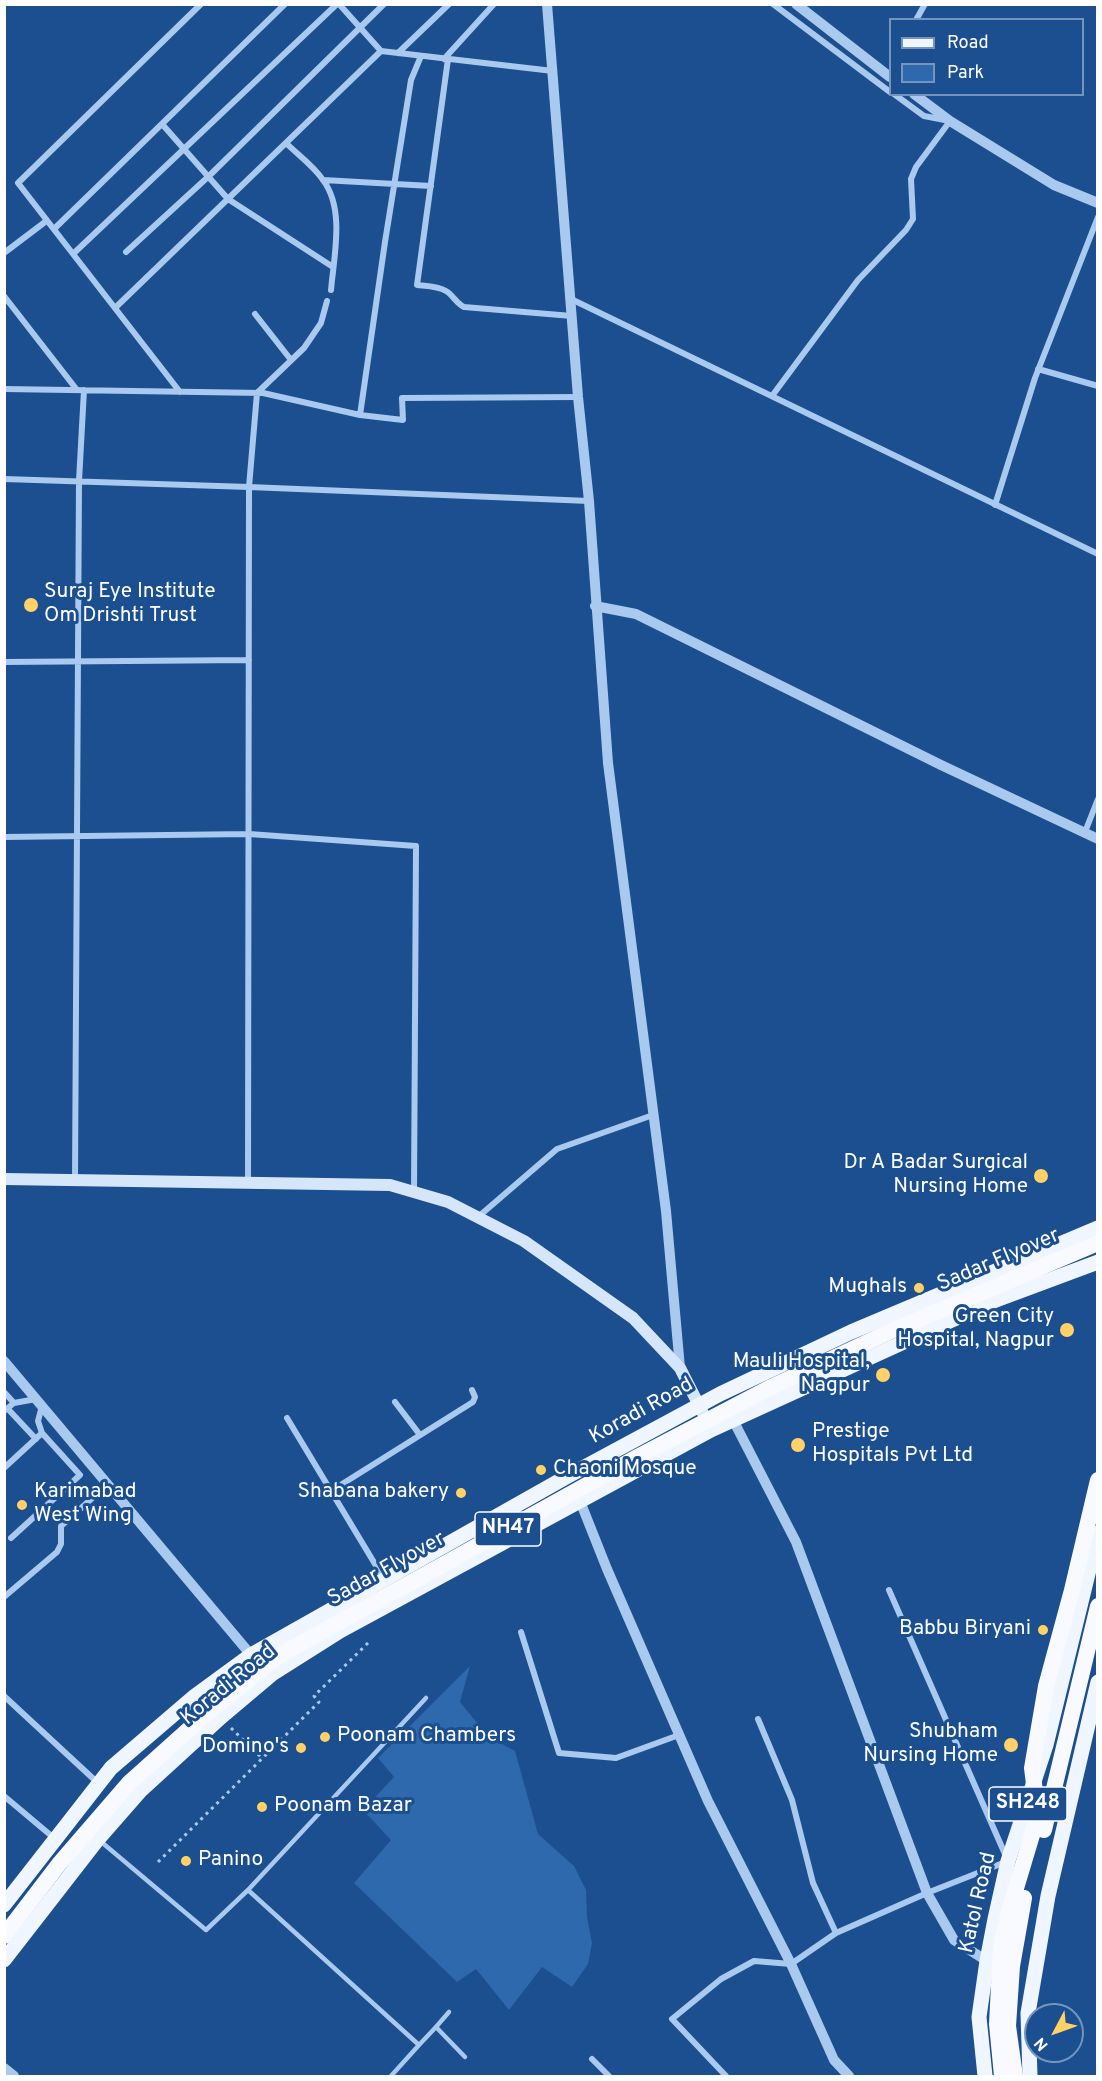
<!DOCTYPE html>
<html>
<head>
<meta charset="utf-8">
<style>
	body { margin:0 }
	#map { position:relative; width:1102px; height:2081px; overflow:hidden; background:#1b4f8f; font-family:Overpass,sans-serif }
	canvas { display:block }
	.frame { position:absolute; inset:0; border:6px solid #fff; pointer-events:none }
	.legend { position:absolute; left:889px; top:18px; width:195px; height:78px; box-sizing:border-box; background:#1b4f8f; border:2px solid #7695bc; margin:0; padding:8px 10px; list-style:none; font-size:18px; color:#fff }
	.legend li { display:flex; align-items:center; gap:12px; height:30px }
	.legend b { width:30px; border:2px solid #7695bc }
	.north { position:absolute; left:1024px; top:2003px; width:60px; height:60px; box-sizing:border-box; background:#1b4f8f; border:2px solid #7695bc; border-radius:50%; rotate:229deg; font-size:16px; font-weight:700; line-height:24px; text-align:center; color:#fff }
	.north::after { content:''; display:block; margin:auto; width:21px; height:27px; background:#ffd166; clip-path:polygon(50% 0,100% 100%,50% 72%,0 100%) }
</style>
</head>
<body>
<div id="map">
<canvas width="1102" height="2081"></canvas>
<div class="frame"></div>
<ul class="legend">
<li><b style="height:8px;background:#f0f6ff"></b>Road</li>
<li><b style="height:16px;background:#2e69ad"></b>Park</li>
</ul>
<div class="north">N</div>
</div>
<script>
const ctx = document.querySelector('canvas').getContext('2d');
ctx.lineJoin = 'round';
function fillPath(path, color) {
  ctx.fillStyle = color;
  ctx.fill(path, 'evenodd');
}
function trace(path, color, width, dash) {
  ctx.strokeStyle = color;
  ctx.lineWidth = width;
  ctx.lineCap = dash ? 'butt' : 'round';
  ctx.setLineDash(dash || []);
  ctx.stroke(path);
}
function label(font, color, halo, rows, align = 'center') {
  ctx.font = font + ' Overpass,sans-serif';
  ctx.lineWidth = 6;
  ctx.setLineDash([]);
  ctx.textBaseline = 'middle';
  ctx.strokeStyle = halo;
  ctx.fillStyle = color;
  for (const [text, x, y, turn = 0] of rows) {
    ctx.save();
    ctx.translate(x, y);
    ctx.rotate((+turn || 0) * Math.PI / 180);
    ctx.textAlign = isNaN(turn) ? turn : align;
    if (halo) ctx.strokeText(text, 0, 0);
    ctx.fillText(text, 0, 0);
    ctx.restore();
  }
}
fillPath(new Path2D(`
	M 470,1666 L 460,1702 C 479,1725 488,1738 515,1751 L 538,1834 L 574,1866 L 586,1890 L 587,1917 L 592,1943 L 588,1964 L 572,1987 L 542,1967 L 509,2010 L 476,1969 L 457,1982 L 354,1883 L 391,1840 L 363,1810 L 394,1777 L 378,1758 Z`), '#2e69ad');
trace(new Path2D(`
	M 231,1728 L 262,1758
	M 158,1862 L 319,1702 L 314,1696 L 370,1641`), '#a9c9ee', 3, [3, 4.5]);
trace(new Path2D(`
	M 99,1840 L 206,1930 L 248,1890
	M 436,2027 L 449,2012
	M 419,2045 L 436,2027 L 465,2057
	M 391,2076 L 419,2045 L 248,1890 L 426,1698`), '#a9c9ee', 4.5);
trace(new Path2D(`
	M 339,4 L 381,51 L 553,71
	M 773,4 L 890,92
	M 916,20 L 925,4
	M 398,53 L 449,4
	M 444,59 L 494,4
	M 448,59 L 417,285 C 426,286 438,286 446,291 C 453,295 456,303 464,307 L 572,316
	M 162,124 L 228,199 L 333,267
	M 286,143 C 298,155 314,166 323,180 C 345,209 334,256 331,290
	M 323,180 L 431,186
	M 54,229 L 285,4
	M 126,252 L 209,176 L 384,4
	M 4,253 L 45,222 L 46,219
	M 73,254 L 337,4
	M 4,296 L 77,390
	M 571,299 L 1098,554
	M 327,301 L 321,323 L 304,348 L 257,393 L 249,487 L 589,501
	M 115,308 L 381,51
	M 255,314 L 291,360
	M 1038,369 L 1098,386
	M 4,389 L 263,393 L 360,415 L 403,420 L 402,398 L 578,397
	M 180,392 L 18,183 L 201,4
	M 772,396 L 858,280 L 906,230 L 913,219 L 911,179 L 916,167 L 950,121 L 924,116 L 894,94
	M 360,415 L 385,242 L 411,80 L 421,56
	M 4,479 L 249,487 L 248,1182
	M 995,505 L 1035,378 L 1098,217
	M 4,662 L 249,660
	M 1085,832 L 1098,799
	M 4,837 L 249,834 L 416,846 L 414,1192
	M 75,1180 L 79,481 L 84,390
	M 478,1217 L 557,1149 L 653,1115
	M 4,1392 L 14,1403
	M 395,1402 L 420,1435
	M 42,1406 L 38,1421 L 42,1433
	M 8,1409 L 36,1439
	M 4,1411 L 14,1403 L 36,1399
	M 287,1418 L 384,1579
	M 4,1468 L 42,1433 L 80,1475 L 11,1538
	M 331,1491 L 473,1402 L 475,1397 L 472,1390
	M 4,1597 L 57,1552 L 61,1544 L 61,1526 L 108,1484
	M 521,1632 L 559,1753 L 616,1758 L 679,1735
	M 4,1696 L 99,1784
	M 758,1719 L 792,1800 L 813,1883 L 836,1933
	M 4,1796 L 54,1838
	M 592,2059 L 609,2076
	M 726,2076 L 672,2019 L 721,1979 L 754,1961 L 791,1964 L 836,1933 L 927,1893 L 1008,1861 L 889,1590`), '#a9c9ee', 6);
trace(new Path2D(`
	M 547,4 L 578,397 L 589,501 L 608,763 L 666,1211 L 680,1368
	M 796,4 L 890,77
	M 914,94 L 950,121 L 1054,185 L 1098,203
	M 595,606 L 636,614 L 941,765 L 1098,839
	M 4,1361 L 251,1655
	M 730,1414 L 796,1542 L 927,1893 L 954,1940 L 987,1961
	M 578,1496 L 607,1569 L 708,1801 L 791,1964 L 834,2060 L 849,2076
	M 4,2068 L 14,2076`), '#a9c9ee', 10);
trace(new Path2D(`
	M 4,1179 L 390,1185 L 448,1202 L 524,1241 L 633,1318 L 680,1368 L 710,1427`), '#d6e6fa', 12);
trace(new Path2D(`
	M 4,1905 L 111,1768 L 195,1696 L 251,1655 L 568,1476 L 720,1394 L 851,1332 L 1098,1228
	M 4,1960 L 98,1839 L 140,1791 L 221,1717 L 272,1674 L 340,1631 L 711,1430 L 996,1300 L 1098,1262
	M 985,2076 L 979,2017 L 987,1961 L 995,1919 L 1008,1861 L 1046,1745 L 1098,1533
	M 1030,2076 L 1028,2013 L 1048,1896 L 1098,1682`), '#f0f6ff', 15);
trace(new Path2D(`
	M 1044,1830 L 1098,1606
	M 4,1936 L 59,1864 L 129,1783 L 206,1714 L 278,1656 L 639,1456 L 769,1388 L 889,1332 L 1098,1243
	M 1002,2076 L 997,2024 L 1001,1947 L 1008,1915 L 1038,1815 L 1032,1768 L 1046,1686 L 1072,1590 L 1098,1480
	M 1015,2076 L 1008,2026 L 1012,1966 L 1024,1898`), '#f8faff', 16);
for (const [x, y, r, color] of [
	[31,605,8,"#ffd166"],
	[1041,1176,8,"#ffd166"],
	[919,1288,6,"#ffd166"],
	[1067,1330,8,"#ffd166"],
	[883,1375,8,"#ffd166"],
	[798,1445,8,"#ffd166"],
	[541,1470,6,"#ffd166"],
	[461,1493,6,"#ffd166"],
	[22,1505,6,"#ffd166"],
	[1043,1630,6,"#ffd166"],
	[325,1737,6,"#ffd166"],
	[1011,1745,8,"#ffd166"],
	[301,1748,6,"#ffd166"],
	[262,1807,6,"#ffd166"],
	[186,1861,6,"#ffd166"]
]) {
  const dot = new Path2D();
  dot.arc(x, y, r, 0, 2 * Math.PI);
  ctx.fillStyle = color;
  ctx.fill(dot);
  trace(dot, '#1b4f8f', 2);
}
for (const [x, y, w] of [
	[508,1529,66],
	[1028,1804,78]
]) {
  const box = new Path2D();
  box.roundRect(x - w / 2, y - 17, w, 34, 4.5);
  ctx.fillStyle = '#1b4f8f';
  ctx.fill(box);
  trace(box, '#fff', 1.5);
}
label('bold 20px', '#fff', null, [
	["NH47",508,1529],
	["SH248",1028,1804]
]);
label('21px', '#fff', '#1b4f8f', [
	["Suraj Eye Institute",44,593,"left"],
	["Om Drishti Trust",44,617,"left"],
	["Dr A Badar Surgical",1028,1164],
	["Nursing Home",1028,1188],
	["Mughals",907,1288],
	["Green City",1054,1318],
	["Hospital, Nagpur",1054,1342],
	["Mauli Hospital,",870,1363],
	["Nagpur",870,1387],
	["Prestige",812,1433,"left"],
	["Hospitals Pvt Ltd",812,1457,"left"],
	["Chaoni Mosque",553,1470,"left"],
	["Karimabad",34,1493,"left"],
	["West Wing",34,1517,"left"],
	["Shabana bakery",449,1493],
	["Babbu Biryani",1031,1630],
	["Shubham",998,1733],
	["Nursing Home",998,1757],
	["Poonam Chambers",337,1737,"left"],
	["Domino's",289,1748],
	["Poonam Bazar",274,1807,"left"],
	["Panino",198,1861,"left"]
], 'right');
label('21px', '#fff', '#1b4f8f', [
	["Sadar Flyover",999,1261,-23],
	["Koradi Road",642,1412,-29],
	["Sadar Flyover",387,1570,-29],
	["Koradi Road",229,1686,-39],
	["Katol Road",979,1903,-77]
]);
</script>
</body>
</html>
